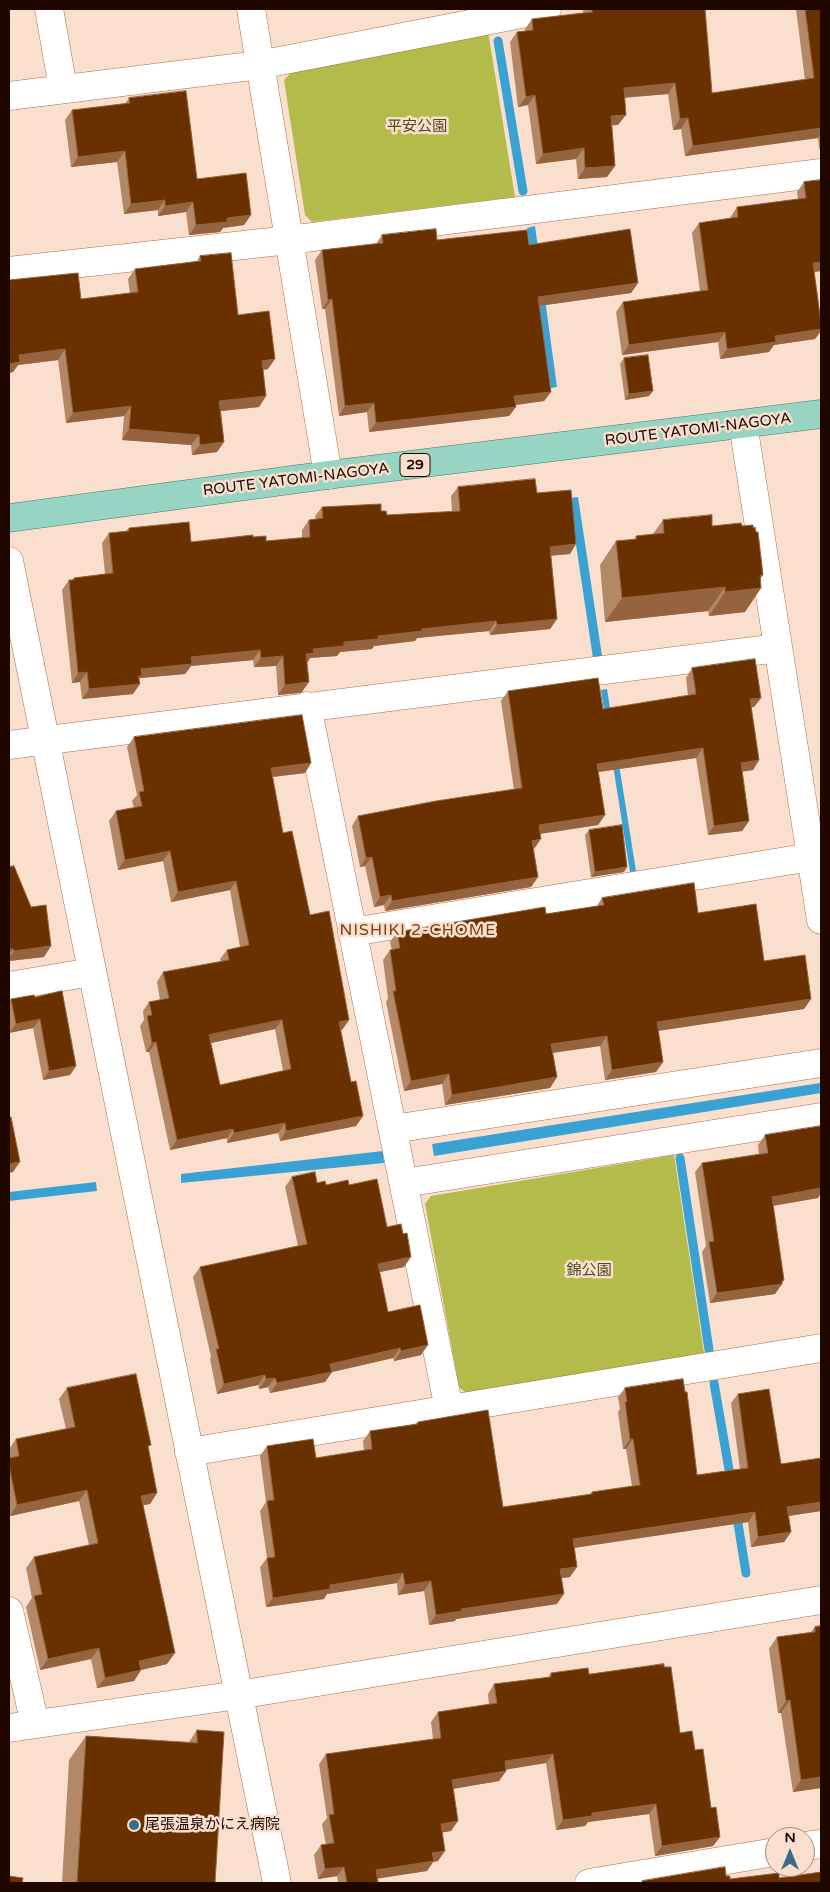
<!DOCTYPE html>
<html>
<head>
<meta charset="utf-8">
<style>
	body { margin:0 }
	#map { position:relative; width:830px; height:1892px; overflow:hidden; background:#fbdfce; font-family:"Varela Round",sans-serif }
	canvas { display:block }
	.frame { position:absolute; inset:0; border:10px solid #1f0700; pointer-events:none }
	.north { position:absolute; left:765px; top:1827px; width:50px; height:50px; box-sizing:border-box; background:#fbdfce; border:1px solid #a3897c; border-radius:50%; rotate:0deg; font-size:14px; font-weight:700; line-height:20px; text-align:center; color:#1f0700 }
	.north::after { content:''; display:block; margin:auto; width:18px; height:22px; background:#376d89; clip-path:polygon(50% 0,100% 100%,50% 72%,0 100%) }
</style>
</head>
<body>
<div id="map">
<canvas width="830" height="1892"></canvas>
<div class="frame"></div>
<div class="north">N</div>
</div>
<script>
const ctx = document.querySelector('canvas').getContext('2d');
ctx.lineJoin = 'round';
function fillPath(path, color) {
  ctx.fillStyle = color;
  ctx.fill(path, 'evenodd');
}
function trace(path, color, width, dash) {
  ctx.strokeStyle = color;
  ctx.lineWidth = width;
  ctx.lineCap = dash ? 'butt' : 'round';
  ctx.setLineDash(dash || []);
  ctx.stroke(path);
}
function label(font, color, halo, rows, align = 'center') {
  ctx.font = font + ' "Varela Round","Noto Sans JP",sans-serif';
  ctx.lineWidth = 5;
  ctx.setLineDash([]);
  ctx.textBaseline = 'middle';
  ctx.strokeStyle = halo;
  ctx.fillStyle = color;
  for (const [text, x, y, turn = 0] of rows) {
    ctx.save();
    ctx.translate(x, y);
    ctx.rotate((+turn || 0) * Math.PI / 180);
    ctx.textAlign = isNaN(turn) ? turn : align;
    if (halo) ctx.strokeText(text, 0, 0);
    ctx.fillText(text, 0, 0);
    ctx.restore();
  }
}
fillPath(new Path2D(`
	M 488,31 L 515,197 L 312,222 L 305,215 L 284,80 L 294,69 Z
	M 674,1155 L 704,1353 L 466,1393 L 459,1387 L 425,1204 L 431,1196 Z`), '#b3bb4b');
fillPath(new Path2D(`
	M 535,226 L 557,387 L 551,388 L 527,228 Z
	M 578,497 L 602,656 L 593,658 L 569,498 Z
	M 607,689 L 636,871 L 630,872 L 601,690 Z
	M 820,1083 L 821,1093 L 434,1156 L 432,1144 Z
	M 383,1151 L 384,1163 L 181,1183 L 181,1174 Z
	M 96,1182 L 97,1191 L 9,1201 L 9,1192 Z`), '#39a2d3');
trace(new Path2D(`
	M 498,41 L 523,191
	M 680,1158 L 709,1350
	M 714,1383 L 731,1481
	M 736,1511 L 746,1573
	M 792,1867 L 795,1883`), '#39a2d3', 9);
const street = new Path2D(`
	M 49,9 L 63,88
	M 251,9 L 328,475
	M 9,96 L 259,65 L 547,9
	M 9,271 L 289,240 L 821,173
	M 743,424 L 821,920
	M 307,706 L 449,1409
	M 9,745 L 778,648
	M 352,932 L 811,857
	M 9,986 L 92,972
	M 393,1129 L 821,1063
	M 404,1183 L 821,1117
	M 189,1452 L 821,1348
	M 9,1611 L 35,1724
	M 9,1728 L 238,1695
	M 805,1846 L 821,1844
	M 589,1883 L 775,1852`);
const secondary = new Path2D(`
	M 9,561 L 277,1883
	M 238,1695 L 821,1600`);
const primary = new Path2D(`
	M 9,518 L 328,475 L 821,414`);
trace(street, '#ad6e45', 29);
trace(secondary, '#ad6e45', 29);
trace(primary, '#407a65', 29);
trace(street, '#fff', 28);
trace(secondary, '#fff', 28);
trace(primary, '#97d4c4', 28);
fillPath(new Path2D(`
	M 583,9 L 705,9 L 712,93 L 805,80 L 796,9 L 821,9 L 821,148 L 819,149 L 818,138 L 685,156 L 681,129 L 673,130 L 668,94 L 624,98 L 618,125 L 612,125 L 615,166 L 607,177 L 578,179 L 576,159 L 536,164 L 528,105 L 518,107 L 510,42 L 517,32 L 525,31 L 525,29 L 532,19 L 583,13 Z
	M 129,98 L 197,179 L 251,215 L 244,225 L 223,228 L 220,232 L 189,235 L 186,212 L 158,216 L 158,210 L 124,214 L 117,162 L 71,167 L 65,120 L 72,110 L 125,104 Z
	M 821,180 L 821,271 L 814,272 L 821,323 L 821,331 L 815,339 L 774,345 L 769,352 L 720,359 L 718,342 L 622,355 L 616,312 L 623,302 L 700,291 L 692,233 L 699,223 L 730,218 L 737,207 L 798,199 L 797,192 L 804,182 Z
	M 382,235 L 437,240 L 529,245 L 638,283 L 631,293 L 539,306 L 551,392 L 544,401 L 516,405 L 516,407 L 509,416 L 369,432 L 367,412 L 339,416 L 325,309 L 322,309 L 315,260 L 322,250 L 376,244 Z
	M 200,256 L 238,315 L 268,369 L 263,370 L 266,396 L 259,407 L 221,411 L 224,442 L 217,452 L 192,455 L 191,445 L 122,440 L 124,416 L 66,423 L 58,360 L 18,365 L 13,372 L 9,373 L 9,280 L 81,299 L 130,293 L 128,279 L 135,269 L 197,261 Z
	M 624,358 L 649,396 L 625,400 L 620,364 Z
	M 458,487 L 537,493 L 570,554 L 551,556 L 557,619 L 550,629 L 490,635 L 489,631 L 417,638 L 415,641 L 374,646 L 372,649 L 340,652 L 337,656 L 310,658 L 307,663 L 302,692 L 278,695 L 276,666 L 254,667 L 253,660 L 191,666 L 185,674 L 140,678 L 133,694 L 82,699 L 80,682 L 72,683 L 62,590 L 69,580 L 72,580 L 74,578 L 105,574 L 102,543 L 109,533 L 126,531 L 129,528 L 191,542 L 253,537 L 266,541 L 302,538 L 302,530 L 309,520 L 316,519 L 315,516 L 322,507 L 381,511 L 387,515 L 452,512 L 451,496 Z
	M 663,520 L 712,526 L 742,526 L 760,579 L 761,588 L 745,612 L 709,616 L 708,611 L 605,622 L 600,565 L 616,541 L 634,540 L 636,536 L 653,534 Z
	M 692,668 L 761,698 L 754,707 L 751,707 L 759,760 L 753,770 L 742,771 L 749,821 L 742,831 L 708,835 L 696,758 L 598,772 L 605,815 L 598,825 L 540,834 L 534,849 L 533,849 L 538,877 L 531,887 L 385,911 L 384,905 L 374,907 L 365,866 L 360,867 L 352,826 L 358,816 L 514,790 L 501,701 L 508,691 L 603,709 L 688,696 L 686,678 Z
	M 134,737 L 311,763 L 305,773 L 272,777 L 283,833 L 310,915 L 349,1020 L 342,1030 L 341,1030 L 351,1082 L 363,1116 L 356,1126 L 280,1141 L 278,1133 L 227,1143 L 227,1138 L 170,1150 L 149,1052 L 146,1052 L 140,1026 L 144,1020 L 143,1011 L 149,1002 L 160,1000 L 157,982 L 163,972 L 221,962 L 220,959 L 227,950 L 240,947 L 230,890 L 171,902 L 163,861 L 118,870 L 109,821 L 116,811 L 134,808 L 132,801 L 137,795 L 127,747 ZM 275,1029 L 283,1071 L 220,1085 L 211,1043 Z
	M 589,830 L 624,872 L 591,877 L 585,835 Z
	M 9,867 L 44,957 L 9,961 Z
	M 602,898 L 698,913 L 764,961 L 811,999 L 804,1009 L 658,1031 L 663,1062 L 656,1072 L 605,1080 L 600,1046 L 553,1053 L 557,1077 L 550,1088 L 445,1105 L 442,1084 L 404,1091 L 386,1002 L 388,998 L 383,960 L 390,950 L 392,950 L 390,942 L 397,932 L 546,914 L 597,906 Z
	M 35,997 L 76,1066 L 70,1075 L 43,1080 L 33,1028 L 9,1033 L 9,1002 L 11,999 Z
	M 765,1135 L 818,1198 L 773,1206 L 784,1280 L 782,1282 L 782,1284 L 775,1294 L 710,1303 L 702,1252 L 706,1246 L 695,1172 L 702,1163 L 759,1154 L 758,1145 Z
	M 292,1177 L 326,1185 L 349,1185 L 387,1227 L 404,1267 L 379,1272 L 388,1312 L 421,1355 L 394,1361 L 393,1358 L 332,1372 L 325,1382 L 270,1393 L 268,1387 L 259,1389 L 258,1385 L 217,1394 L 210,1359 L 211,1357 L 193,1277 L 200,1267 L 298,1246 L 285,1187 Z
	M 67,1388 L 148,1449 L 157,1493 L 150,1504 L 143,1505 L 167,1664 L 141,1670 L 134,1681 L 97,1688 L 91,1659 L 40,1670 L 26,1607 L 32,1598 L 26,1568 L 34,1557 L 89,1545 L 79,1501 L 10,1516 L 9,1511 L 9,1458 L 10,1458 L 9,1449 L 16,1439 L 66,1429 L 59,1399 Z
	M 625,1388 L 697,1475 L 740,1469 L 731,1403 L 738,1394 L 781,1464 L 821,1511 L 789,1516 L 791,1532 L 784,1542 L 751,1547 L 748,1522 L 574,1548 L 570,1577 L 562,1578 L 557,1604 L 456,1619 L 455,1621 L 429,1625 L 424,1591 L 398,1595 L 397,1583 L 327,1594 L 324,1599 L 266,1607 L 260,1567 L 267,1558 L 260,1511 L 266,1502 L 260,1456 L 267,1446 L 316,1458 L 364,1451 L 363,1441 L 370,1431 L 415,1424 L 418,1422 L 503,1507 L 590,1494 L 592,1492 L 632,1486 L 626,1449 L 623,1449 L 618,1412 L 620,1409 L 618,1397 Z
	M 821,1626 L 821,1788 L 793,1792 L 781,1713 L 778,1713 L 769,1649 L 777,1637 L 811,1632 L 815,1627 Z
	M 551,1673 L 589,1674 L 680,1733 L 695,1750 L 720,1837 L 713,1846 L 655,1856 L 649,1814 L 588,1822 L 585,1826 L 556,1830 L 546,1763 L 506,1769 L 506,1771 L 499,1781 L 453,1789 L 451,1831 L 443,1832 L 438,1861 L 433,1862 L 427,1871 L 377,1878 L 376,1883 L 338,1883 L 337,1876 L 318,1879 L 314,1855 L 321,1845 L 326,1845 L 322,1824 L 327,1818 L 319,1764 L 326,1754 L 433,1739 L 431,1722 L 438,1712 L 489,1705 L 488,1694 L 494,1684 L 548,1677 Z
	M 197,1730 L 215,1883 L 62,1883 L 69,1760 L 86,1736 L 189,1742 Z`), '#b28867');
fillPath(new Path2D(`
	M 675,83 L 668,94 L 617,98 L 624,88 Z
	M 535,95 L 528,105 L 518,107 L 526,97 Z
	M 626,115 L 618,125 L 604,126 L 611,116 Z
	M 688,118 L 681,129 L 673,130 L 680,119 Z
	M 821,128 L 821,133 L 818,138 L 685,156 L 693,146 Z
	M 584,148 L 576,159 L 536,164 L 543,154 Z
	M 125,151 L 117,162 L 71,167 L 78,157 Z
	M 615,166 L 607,177 L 578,179 L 585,168 Z
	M 165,200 L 158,210 L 124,214 L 131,204 Z
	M 193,202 L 186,212 L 158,216 L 165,206 Z
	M 251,215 L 244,225 L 223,228 L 220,232 L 189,235 L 196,225 L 227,218 Z
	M 821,262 L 821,271 L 806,273 L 813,263 Z
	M 638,283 L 631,293 L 531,307 L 538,297 Z
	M 332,299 L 325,309 L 322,309 L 328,300 Z
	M 821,329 L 821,331 L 815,339 L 774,345 L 769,352 L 720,359 L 727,349 L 775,336 Z
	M 725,332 L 718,342 L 622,355 L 629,345 Z
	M 65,349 L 58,360 L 18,365 L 13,372 L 9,373 L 9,364 L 19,355 Z
	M 275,359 L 268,369 L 255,371 L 262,361 Z
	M 653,391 L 649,396 L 625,400 L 629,394 Z
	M 551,392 L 544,401 L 508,406 L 514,396 Z
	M 266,396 L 259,407 L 212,412 L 219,401 Z
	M 374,403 L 367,412 L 339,416 L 345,406 Z
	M 131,406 L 124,416 L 66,423 L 73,413 Z
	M 516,407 L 509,416 L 369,432 L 376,423 Z
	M 129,429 L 199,435 L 191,445 L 122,440 Z
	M 224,442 L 217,452 L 192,455 L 200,445 Z
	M 576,544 L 570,554 L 543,556 L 550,547 Z
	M 760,575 L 763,575 L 753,589 L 761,588 L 745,612 L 709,616 L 725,592 Z
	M 725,587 L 708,611 L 605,622 L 622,598 Z
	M 557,619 L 550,629 L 490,635 L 497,625 Z
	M 496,621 L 489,631 L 417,638 L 415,641 L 374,646 L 372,649 L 340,652 L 337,656 L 310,658 L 307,663 L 306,654 L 313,649 L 344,642 L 422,629 Z
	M 260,650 L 253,660 L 191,666 L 185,674 L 140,678 L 136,685 L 140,684 L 133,694 L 82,699 L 89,689 L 141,669 L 191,657 Z
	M 283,656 L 276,666 L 254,667 L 261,658 Z
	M 87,672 L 80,682 L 72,683 L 78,673 Z
	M 309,682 L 302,692 L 300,693 L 278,695 L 285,685 Z
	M 761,698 L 754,707 L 744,709 L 750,699 Z
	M 703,748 L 696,758 L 591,773 L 597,764 Z
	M 759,760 L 753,770 L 734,773 L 741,763 Z
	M 311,763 L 305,773 L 264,778 L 271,768 Z
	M 605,815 L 598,825 L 532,835 L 539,825 Z
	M 749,821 L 742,831 L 708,835 L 714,826 Z
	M 541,839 L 534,849 L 525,850 L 532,841 Z
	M 170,851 L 163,861 L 118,870 L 125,860 Z
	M 372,857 L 365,866 L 360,867 L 366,858 Z
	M 627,867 L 624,872 L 591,877 L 595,872 Z
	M 538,877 L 531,887 L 385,911 L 392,901 Z
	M 236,881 L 230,890 L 171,902 L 178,892 Z
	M 391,895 L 384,905 L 374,907 L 380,897 Z
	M 51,946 L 44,957 L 9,961 L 9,958 L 14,951 Z
	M 9,949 L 13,949 L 9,955 Z
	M 811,999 L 804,1009 L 650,1032 L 657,1022 Z
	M 40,1019 L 33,1028 L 9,1033 L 16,1024 Z
	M 282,1020 L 275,1029 L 202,1045 L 209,1035 Z
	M 349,1020 L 342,1030 L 333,1031 L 339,1022 Z
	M 607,1036 L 600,1046 L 544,1054 L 551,1044 Z
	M 156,1042 L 149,1052 L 146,1052 L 152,1043 Z
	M 663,1062 L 656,1072 L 605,1080 L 612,1070 Z
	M 76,1066 L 70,1075 L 43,1080 L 49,1071 Z
	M 449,1074 L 442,1084 L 404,1091 L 411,1081 Z
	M 557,1077 L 550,1088 L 445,1105 L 452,1095 Z
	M 363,1116 L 356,1126 L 280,1141 L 286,1131 Z
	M 285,1123 L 278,1133 L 227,1143 L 234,1133 Z
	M 233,1129 L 227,1138 L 170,1150 L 177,1140 Z
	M 20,1162 L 13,1172 L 9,1173 L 9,1164 Z
	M 821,1188 L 821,1193 L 818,1198 L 765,1207 L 772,1197 Z
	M 411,1257 L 404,1267 L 371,1274 L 378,1264 Z
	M 784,1280 L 781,1284 L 782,1284 L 775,1294 L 710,1303 L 717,1293 Z
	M 428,1345 L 421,1355 L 394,1361 L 401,1351 Z
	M 400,1348 L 393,1358 L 332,1372 L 325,1382 L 270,1393 L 277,1383 L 330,1364 Z
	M 265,1375 L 258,1385 L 217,1394 L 224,1384 Z
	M 275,1378 L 268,1387 L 259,1389 L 266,1379 Z
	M 630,1439 L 633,1439 L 626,1449 L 623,1449 Z
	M 87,1490 L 79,1501 L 10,1516 L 17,1505 Z
	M 157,1493 L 150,1504 L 133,1507 L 141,1496 Z
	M 821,1502 L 821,1511 L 781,1517 L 787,1507 Z
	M 755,1512 L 748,1522 L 566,1549 L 573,1539 Z
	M 791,1532 L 784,1542 L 751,1547 L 758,1537 Z
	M 577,1567 L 570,1577 L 554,1579 L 560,1569 Z
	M 403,1573 L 397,1583 L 327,1594 L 324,1599 L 266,1607 L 273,1598 L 330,1585 Z
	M 431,1581 L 424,1591 L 398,1595 L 405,1585 Z
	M 564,1594 L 557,1604 L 456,1619 L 455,1621 L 429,1625 L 436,1615 L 461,1609 Z
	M 99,1648 L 91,1659 L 40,1670 L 48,1659 Z
	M 175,1653 L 167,1664 L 132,1672 L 139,1661 Z
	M 141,1670 L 134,1681 L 97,1688 L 105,1678 Z
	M 790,1700 L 781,1713 L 778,1713 L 786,1701 Z
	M 553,1754 L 546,1763 L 498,1771 L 505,1761 Z
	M 506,1771 L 499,1781 L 445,1790 L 452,1780 Z
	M 821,1777 L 821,1788 L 793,1792 L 801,1780 Z
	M 656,1804 L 649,1814 L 588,1822 L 585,1826 L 556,1830 L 563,1820 L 592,1813 Z
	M 458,1821 L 451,1831 L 434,1834 L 441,1824 Z
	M 720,1837 L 713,1846 L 655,1856 L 662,1846 Z
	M 445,1851 L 438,1861 L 433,1862 L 427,1871 L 369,1880 L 376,1870 L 432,1853 Z
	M 344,1867 L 337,1876 L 318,1879 L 325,1869 Z`), '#95643e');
const building = new Path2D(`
	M 592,9 L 705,9 L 712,93 L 814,78 L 805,9 L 821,9 L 821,128 L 693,146 L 688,118 L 680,119 L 675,83 L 624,88 L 626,115 L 611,116 L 615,166 L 585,168 L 584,148 L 543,154 L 535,95 L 526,97 L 517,32 L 533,30 L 532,19 L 592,12 Z
	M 186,91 L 197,179 L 246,173 L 251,215 L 227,218 L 227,222 L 196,225 L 193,202 L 165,206 L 165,200 L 131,204 L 125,151 L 78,157 L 72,110 L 130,103 L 129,98 Z
	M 821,180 L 821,262 L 813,263 L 821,323 L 821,329 L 775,336 L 776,342 L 727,349 L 725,332 L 629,345 L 623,302 L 708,290 L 699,223 L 738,217 L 737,207 L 806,198 L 804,182 Z
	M 436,229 L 437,240 L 527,230 L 529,245 L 630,229 L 638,283 L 538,297 L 551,392 L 514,396 L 516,407 L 376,423 L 374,403 L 345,406 L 332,299 L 328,300 L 322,250 L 383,243 L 382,235 Z
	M 231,253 L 238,315 L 269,311 L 275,359 L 262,361 L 266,396 L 219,401 L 224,442 L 200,445 L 199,435 L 129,429 L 131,406 L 73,413 L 65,349 L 19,355 L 20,362 L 9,364 L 9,280 L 78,273 L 81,299 L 138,292 L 135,269 L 201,261 L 200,256 Z
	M 648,355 L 653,391 L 629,394 L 624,358 Z
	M 535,479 L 537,493 L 571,490 L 576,544 L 550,547 L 557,619 L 497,625 L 496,621 L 422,629 L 422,631 L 378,636 L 378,639 L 344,642 L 344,646 L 313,649 L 314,653 L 306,654 L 309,682 L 285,685 L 283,656 L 261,658 L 260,650 L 191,657 L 192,664 L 141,669 L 142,676 L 138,676 L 140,684 L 89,689 L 87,672 L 78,673 L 69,580 L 74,580 L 74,578 L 113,573 L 109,533 L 129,531 L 129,528 L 189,522 L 191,542 L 253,535 L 253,537 L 266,536 L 266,541 L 310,537 L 309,520 L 323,518 L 322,507 L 381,504 L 381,511 L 386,511 L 387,515 L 460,511 L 458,487 Z
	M 712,515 L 712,526 L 741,523 L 742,526 L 753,525 L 753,528 L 755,527 L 756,532 L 758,532 L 763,575 L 760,575 L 761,588 L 725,592 L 725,587 L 622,598 L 616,541 L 637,539 L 636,536 L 664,533 L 663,520 Z
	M 755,659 L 761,698 L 750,699 L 759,760 L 741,763 L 749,821 L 714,826 L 703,748 L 597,764 L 605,815 L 539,825 L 541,839 L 532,841 L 538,877 L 392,901 L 391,895 L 380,897 L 372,857 L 366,858 L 358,816 L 436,801 L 522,788 L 508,691 L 598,678 L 603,709 L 696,694 L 692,668 Z
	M 302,715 L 311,763 L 271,768 L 283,833 L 292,831 L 310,915 L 329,911 L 349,1020 L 339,1022 L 351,1082 L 356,1081 L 363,1116 L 286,1131 L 285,1123 L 234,1133 L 233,1129 L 177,1140 L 156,1042 L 152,1043 L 147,1016 L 152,1015 L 149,1002 L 169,998 L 163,972 L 229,960 L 227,950 L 249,945 L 236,881 L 178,892 L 170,851 L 125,860 L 116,811 L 142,806 L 139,792 L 144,791 L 134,737 ZM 282,1020 L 291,1069 L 220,1085 L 209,1035 Z
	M 622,825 L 627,867 L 595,872 L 589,830 Z
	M 14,866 L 31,907 L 46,905 L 51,946 L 14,951 L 13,949 L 9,949 L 9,867 Z
	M 694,883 L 698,913 L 756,904 L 764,961 L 805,955 L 811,999 L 657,1022 L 663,1062 L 612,1070 L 607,1036 L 551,1044 L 557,1077 L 452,1095 L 449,1074 L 411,1081 L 393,991 L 396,991 L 390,950 L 400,948 L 397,932 L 545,907 L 546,914 L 604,905 L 602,898 Z
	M 62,991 L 76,1066 L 49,1071 L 40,1019 L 16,1024 L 11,999 L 34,995 L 35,997 Z
	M 9,1117 L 11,1117 L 20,1162 L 9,1164 Z
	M 821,1126 L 821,1188 L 772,1197 L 784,1280 L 782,1281 L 782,1284 L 717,1293 L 709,1242 L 714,1241 L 702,1163 L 768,1153 L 765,1135 Z
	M 315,1172 L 317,1183 L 325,1181 L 326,1185 L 348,1180 L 349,1185 L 377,1179 L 387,1227 L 401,1224 L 403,1234 L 407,1233 L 411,1257 L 378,1264 L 388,1312 L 420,1305 L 428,1345 L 401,1351 L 400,1348 L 330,1364 L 332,1372 L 277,1383 L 275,1378 L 266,1379 L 265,1375 L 224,1384 L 216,1349 L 219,1349 L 200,1267 L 307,1244 L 292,1177 Z
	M 136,1374 L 151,1445 L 148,1446 L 157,1493 L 141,1496 L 175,1653 L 139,1661 L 141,1670 L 105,1678 L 99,1648 L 48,1659 L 34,1596 L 42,1594 L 34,1557 L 98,1543 L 87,1490 L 17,1505 L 9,1465 L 9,1458 L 19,1456 L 16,1439 L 75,1427 L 67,1388 Z
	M 683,1379 L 685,1392 L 687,1392 L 697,1475 L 748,1468 L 738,1394 L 769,1389 L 781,1464 L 821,1458 L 821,1502 L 787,1507 L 791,1532 L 758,1537 L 755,1512 L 573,1539 L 577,1567 L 560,1569 L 564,1594 L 461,1609 L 462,1611 L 436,1615 L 431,1581 L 405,1585 L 403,1573 L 330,1585 L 330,1589 L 273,1598 L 267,1558 L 275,1557 L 267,1501 L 274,1500 L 267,1446 L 313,1439 L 316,1458 L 372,1449 L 370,1431 L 418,1424 L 418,1422 L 488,1410 L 503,1507 L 592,1494 L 592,1492 L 640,1485 L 633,1439 L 630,1439 L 625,1402 L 627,1402 L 625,1388 Z
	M 821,1626 L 821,1777 L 801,1780 L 790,1700 L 786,1701 L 777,1637 L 815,1632 L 815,1627 Z
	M 664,1664 L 664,1667 L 671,1667 L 680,1733 L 692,1731 L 695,1750 L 703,1749 L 711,1808 L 716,1807 L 720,1837 L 662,1846 L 656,1804 L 592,1813 L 592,1816 L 563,1820 L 553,1754 L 505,1761 L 506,1771 L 452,1780 L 458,1821 L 441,1824 L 445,1851 L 432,1853 L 434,1861 L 376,1870 L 378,1882 L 367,1883 L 347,1883 L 344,1867 L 325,1869 L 321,1845 L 334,1843 L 329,1815 L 334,1814 L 326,1754 L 441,1738 L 438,1712 L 497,1703 L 494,1684 L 551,1677 L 551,1673 L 588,1668 L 589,1674 Z
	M 197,1730 L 224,1732 L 215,1883 L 77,1883 L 86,1736 L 197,1743 Z
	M 725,1867 L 726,1876 L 730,1876 L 730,1879 L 779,1873 L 779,1878 L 821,1872 L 821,1883 L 643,1883 L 642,1881 Z
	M 9,1876 L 23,1878 L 22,1883 L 9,1883 Z`);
fillPath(building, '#693000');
trace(building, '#95643e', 1);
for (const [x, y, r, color] of [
	[134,1825,6,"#376d89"]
]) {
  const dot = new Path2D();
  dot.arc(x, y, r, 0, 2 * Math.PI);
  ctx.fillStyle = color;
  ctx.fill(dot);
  trace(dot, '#fbdfce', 2);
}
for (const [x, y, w] of [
	[415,465,30]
]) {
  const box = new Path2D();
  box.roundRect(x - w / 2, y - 11.5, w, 23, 4);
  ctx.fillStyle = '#fbdfce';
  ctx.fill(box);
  trace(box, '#1f0700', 1);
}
label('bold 14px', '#1f0700', null, [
	["29",415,465]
]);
label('15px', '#4a4d1c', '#fbdfce', [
	["平安公園",417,127],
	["錦公園",589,1271]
]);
label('15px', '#1f0700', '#fbdfce', [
	["ROUTE YATOMI-NAGOYA",698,430,-7],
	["ROUTE YATOMI-NAGOYA",296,480,-7]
]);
label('15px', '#1f0700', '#fbdfce', [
	["尾張温泉かにえ病院",145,1825]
], 'left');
ctx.letterSpacing = '1px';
label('16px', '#783e11', '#fbdfce', [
	["NISHIKI 2-CHOME",418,931]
]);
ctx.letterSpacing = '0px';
</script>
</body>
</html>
